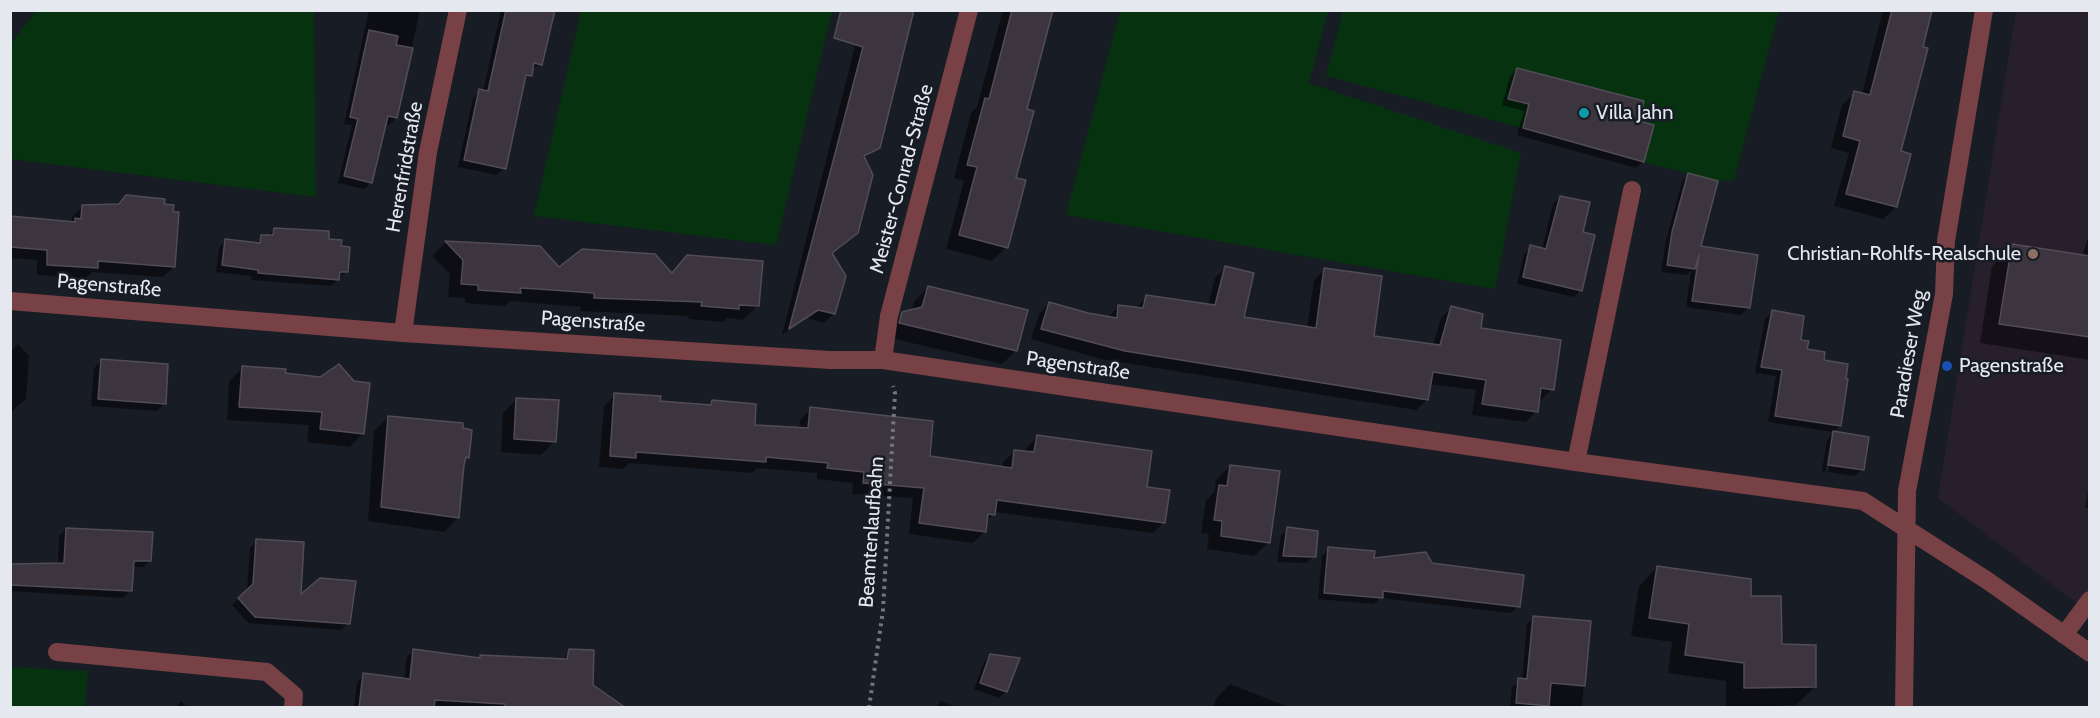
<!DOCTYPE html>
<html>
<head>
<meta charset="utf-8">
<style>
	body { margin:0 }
	#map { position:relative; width:2100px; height:718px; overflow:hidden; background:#171c25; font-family:Cabin,sans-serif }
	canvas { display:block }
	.frame { position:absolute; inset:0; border:12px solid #e5e9ef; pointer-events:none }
</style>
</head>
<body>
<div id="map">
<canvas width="2100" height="718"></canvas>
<div class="frame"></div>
</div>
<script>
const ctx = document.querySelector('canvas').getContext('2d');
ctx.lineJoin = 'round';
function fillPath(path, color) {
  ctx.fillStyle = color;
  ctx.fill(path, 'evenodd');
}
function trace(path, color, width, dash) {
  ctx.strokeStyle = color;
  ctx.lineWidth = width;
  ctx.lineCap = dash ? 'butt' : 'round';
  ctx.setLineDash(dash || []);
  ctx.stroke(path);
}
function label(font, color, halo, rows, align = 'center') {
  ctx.font = font + ' Cabin,sans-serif';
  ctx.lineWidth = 5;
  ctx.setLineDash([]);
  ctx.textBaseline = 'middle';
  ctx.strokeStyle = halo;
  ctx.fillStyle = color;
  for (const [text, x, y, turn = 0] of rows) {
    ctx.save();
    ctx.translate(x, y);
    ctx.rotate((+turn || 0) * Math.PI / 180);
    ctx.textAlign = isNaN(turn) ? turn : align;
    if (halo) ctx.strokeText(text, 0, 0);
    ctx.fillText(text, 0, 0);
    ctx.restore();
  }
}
fillPath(new Path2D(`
	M 2016,11 L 2089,11 L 2089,612 L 1938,498 Z`), '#281f2d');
fillPath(new Path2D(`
	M 36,11 L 314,11 L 316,197 L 11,159 L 11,43 Z
	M 581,11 L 832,11 L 776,245 L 534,216 Z
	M 1120,11 L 1328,11 L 1309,83 L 1521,153 L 1495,289 L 1066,215 Z
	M 1343,11 L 1779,11 L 1734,180 L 1718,181 L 1644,162 L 1654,125 L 1639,121 L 1644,101 L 1517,68 L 1508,98 L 1529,104 L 1523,128 L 1326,76 Z
	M 11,667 L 88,671 L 85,707 L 11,707 Z`), '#063210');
fillPath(new Path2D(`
	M 369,10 L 420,10 L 396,118 L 389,125 L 385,124 L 371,182 L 364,189 L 338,183 L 352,125 L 344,124 Z
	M 501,10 L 546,10 L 541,64 L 531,70 L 523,82 L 504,168 L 497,175 L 458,167 L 473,98 L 480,91 L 483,92 Z
	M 864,10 L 879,148 L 864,159 L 856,233 L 831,254 L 833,314 L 824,323 L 807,318 L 782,335 Z
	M 1003,10 L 1051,10 L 1025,110 L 1006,247 L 992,261 L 946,249 L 964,181 L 954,178 L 971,113 L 977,107 Z
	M 1883,10 L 1931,10 L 1899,153 L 1896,207 L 1883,219 L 1834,206 L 1849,153 L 1831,148 L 1842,105 L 1855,93 L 1862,94 Z
	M 1517,69 L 1637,122 L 1643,161 L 1636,168 L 1517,135 L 1524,111 L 1502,105 L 1510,76 Z
	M 1688,175 L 1699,248 L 1748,308 L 1741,315 L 1686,307 L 1691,271 L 1687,275 L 1661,272 L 1666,240 L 1682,182 Z
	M 1560,197 L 1581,233 L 1581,290 L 1574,297 L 1517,284 L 1524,254 L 1531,247 L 1542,250 L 1553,204 Z
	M 83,206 L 162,206 L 174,267 L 163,277 L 92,272 L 86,278 L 37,275 L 37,260 L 10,258 L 10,218 L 72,223 L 72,217 Z
	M 275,230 L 327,241 L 346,272 L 331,286 L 251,280 L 252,276 L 216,272 L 219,248 L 226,241 L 254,244 Z
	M 2090,231 L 2090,360 L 1980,343 L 1992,266 L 2012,246 L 2082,256 Z
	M 446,242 L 539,247 L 559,269 L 671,274 L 757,306 L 743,320 L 727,318 L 723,322 L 688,319 L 689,316 L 580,311 L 581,307 L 510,301 L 505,306 L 465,303 L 465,298 L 448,297 L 450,274 L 432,256 Z
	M 1225,268 L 1242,318 L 1307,328 L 1314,280 L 1325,269 L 1372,338 L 1433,345 L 1441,318 L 1451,308 L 1552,389 L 1541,400 L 1538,399 L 1536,411 L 1526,422 L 1472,415 L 1476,390 L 1429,384 L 1427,400 L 1416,410 L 1101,359 L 1031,339 L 1039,314 L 1049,303 L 1107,318 L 1119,306 L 1135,309 L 1147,297 L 1208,305 L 1215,278 Z
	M 928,288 L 1016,350 L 1002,364 L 886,337 L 888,328 L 902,314 L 912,311 L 914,301 Z
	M 1772,312 L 1806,351 L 1822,362 L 1840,426 L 1833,432 L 1768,422 L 1776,376 L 1755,373 L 1765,319 Z
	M 18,344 L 29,356 L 26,399 L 10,413 L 10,352 Z
	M 101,361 L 164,404 L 157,411 L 91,406 L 94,368 Z
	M 243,368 L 284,374 L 363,433 L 350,447 L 307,442 L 309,425 L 227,420 L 229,381 Z
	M 615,395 L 659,402 L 708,406 L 712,402 L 753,426 L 799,429 L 800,420 L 811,409 L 928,457 L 1003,468 L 1003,462 L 1015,451 L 1025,453 L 1026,448 L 1037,437 L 1145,488 L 1164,522 L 1153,533 L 994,512 L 986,523 L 985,531 L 973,543 L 909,534 L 913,498 L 852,494 L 853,483 L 817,479 L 817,473 L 757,468 L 753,473 L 629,463 L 623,469 L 599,467 L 604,406 Z
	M 517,399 L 555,441 L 541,455 L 501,452 L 503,413 Z
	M 388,417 L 467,457 L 464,460 L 458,518 L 444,532 L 368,521 L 374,431 Z
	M 1834,433 L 1862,470 L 1855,476 L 1828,472 L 1834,439 L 1831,439 L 1825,472 L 1822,471 L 1827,440 Z
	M 1230,466 L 1268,543 L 1254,556 L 1207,549 L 1209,534 L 1201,533 L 1206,500 L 1215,491 L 1216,480 Z
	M 2090,480 L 2090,508 L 2085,508 Z
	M 66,529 L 150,560 L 143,567 L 132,567 L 130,591 L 123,598 L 10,591 L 10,565 L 58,565 L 59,536 Z
	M 1288,529 L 1314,556 L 1307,563 L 1277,562 L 1281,535 Z
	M 257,541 L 300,597 L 348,623 L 341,630 L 248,623 L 232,605 L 247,591 L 250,548 Z
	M 1329,549 L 1373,559 L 1431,564 L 1518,606 L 1511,613 L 1380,598 L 1374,604 L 1318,599 L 1322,556 Z
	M 1657,567 L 1750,597 L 1780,646 L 1815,687 L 1796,705 L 1734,708 L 1726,706 L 1726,681 L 1668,673 L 1672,642 L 1631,636 L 1639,586 Z
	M 1534,617 L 1589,622 L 1582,708 L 1510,708 L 1512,687 L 1522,680 L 1527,624 Z
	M 570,650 L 602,708 L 354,708 L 357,682 L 364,675 L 404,680 L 407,657 L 414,651 L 478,659 L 481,657 L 562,661 Z
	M 991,655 L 1006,691 L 999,698 L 974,689 L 984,662 Z
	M 1230,684 L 1286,706 L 1285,708 L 1213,708 L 1216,698 Z
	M 181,701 L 188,708 L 175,708 Z
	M 941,701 L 959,708 L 934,708 Z`), '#0007');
const building = new Path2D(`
	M 506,10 L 555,10 L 542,65 L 534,63 L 532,76 L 526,75 L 506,169 L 464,160 L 479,89 L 488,91 Z
	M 841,10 L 914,10 L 880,148 L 864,156 L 873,175 L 858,233 L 832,253 L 846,276 L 835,314 L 818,310 L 789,329 L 863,47 L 834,38 Z
	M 1012,10 L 1053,10 L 1027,109 L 1034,111 L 1016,178 L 1026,180 L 1008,248 L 959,235 L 977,167 L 967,165 L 985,98 L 989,99 Z
	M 1892,10 L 1932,10 L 1923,47 L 1928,48 L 1901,151 L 1911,154 L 1897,207 L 1846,194 L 1860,141 L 1843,136 L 1854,91 L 1870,95 Z
	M 369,30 L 398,36 L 396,45 L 413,48 L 397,118 L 388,116 L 372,183 L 344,176 L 358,119 L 350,117 Z
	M 1517,68 L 1644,101 L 1639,121 L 1654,125 L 1644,162 L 1523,128 L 1529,104 L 1508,99 Z
	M 1688,173 L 1718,181 L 1701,246 L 1758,255 L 1750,308 L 1692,301 L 1699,255 L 1695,269 L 1667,265 L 1672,232 Z
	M 126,195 L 165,199 L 164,204 L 174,205 L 173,212 L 179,212 L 175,267 L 98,261 L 98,268 L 47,265 L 47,250 L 10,247 L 10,216 L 75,222 L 75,218 L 81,219 L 82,205 L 119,204 Z
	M 1560,196 L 1590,202 L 1583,232 L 1595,235 L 1582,291 L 1523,277 L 1530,245 L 1546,249 Z
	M 274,228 L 329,231 L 329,239 L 342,240 L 341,246 L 350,247 L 348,272 L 340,272 L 339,280 L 258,273 L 258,270 L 222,265 L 225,239 L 260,243 L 261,235 L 273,235 Z
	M 445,241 L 540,246 L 559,267 L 582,249 L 655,254 L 672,273 L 687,255 L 763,261 L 759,306 L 739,305 L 739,309 L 701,306 L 702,302 L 594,298 L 594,293 L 538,289 L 520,288 L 521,293 L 478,290 L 478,285 L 461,284 L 463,260 Z
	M 2012,244 L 2090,256 L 2090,337 L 1999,324 Z
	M 1225,266 L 1254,273 L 1244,317 L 1316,328 L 1324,268 L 1382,276 L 1374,336 L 1440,345 L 1451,306 L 1483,314 L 1481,328 L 1561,340 L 1554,390 L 1541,388 L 1538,412 L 1482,404 L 1486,380 L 1433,372 L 1428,400 L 1125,351 L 1041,329 L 1049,302 L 1088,313 L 1117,318 L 1118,305 L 1143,308 L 1146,295 L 1215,305 Z
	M 928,286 L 1028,310 L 1017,351 L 899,323 L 902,312 L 922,307 Z
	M 1772,310 L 1804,316 L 1801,340 L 1809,341 L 1807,349 L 1825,352 L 1824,360 L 1848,364 L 1846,379 L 1848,379 L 1841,426 L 1775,416 L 1782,370 L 1761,367 Z
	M 101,359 L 168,364 L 166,404 L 98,399 Z
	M 339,364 L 354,381 L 370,383 L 364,434 L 320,429 L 322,412 L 239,407 L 242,366 L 286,369 L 285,373 L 320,377 Z
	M 614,393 L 661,396 L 660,401 L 711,405 L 712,400 L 756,404 L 755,425 L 808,428 L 810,407 L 933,421 L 930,456 L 1012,468 L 1014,450 L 1034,452 L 1037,435 L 1152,451 L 1147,487 L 1170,490 L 1165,523 L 997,500 L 995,515 L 988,514 L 986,532 L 919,523 L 924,488 L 863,483 L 864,472 L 827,468 L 828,463 L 766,457 L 766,462 L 636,452 L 636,458 L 610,456 Z
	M 516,398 L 559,400 L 556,442 L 514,439 Z
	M 388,416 L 463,423 L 463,428 L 472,430 L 469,458 L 466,457 L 464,465 L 459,518 L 381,507 Z
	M 1833,431 L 1869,437 L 1864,470 L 1828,465 Z
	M 1230,465 L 1280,471 L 1270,543 L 1221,536 L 1222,521 L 1214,520 L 1219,485 L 1227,486 Z
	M 1287,527 L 1318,531 L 1316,557 L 1283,556 Z
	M 66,528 L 153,532 L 151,561 L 134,561 L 132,591 L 10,585 L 10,564 L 64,563 Z
	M 256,539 L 304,542 L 301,594 L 320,578 L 356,581 L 350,624 L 255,617 L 238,598 L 253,584 Z
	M 1328,547 L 1375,551 L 1374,558 L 1426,552 L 1432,563 L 1524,575 L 1520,607 L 1383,591 L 1383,598 L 1324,593 Z
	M 1657,566 L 1751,579 L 1751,596 L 1781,596 L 1782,644 L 1816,645 L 1816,687 L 1744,688 L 1744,663 L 1685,655 L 1689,624 L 1649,618 Z
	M 1533,616 L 1591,621 L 1585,686 L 1551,683 L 1549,706 L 1516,703 L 1518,678 L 1527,679 Z
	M 413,649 L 480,658 L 480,655 L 567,659 L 569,649 L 594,650 L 593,685 L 626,708 L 505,708 L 505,704 L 435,700 L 434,708 L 359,708 L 363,673 L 410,679 Z
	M 990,654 L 1020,658 L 1007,692 L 980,683 Z`);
fillPath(building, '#3c353f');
trace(building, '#524c56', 1.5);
trace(new Path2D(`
	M 869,708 L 883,610 L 895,393 L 893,386`), '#72777f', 4, [3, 4.5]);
trace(new Path2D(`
	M 10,301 L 403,333 L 830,360 L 883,360 L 1576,462 L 1863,501 L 1988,581 L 2090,653
	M 403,333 L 428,152 L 458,10
	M 883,360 L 889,316 L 969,10
	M 1576,462 L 1632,190
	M 2064,635 L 2090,600
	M 57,652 L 267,672 L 294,695 L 293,708
	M 1904,708 L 1907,491 L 1944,294 L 1946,241 L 1984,10`), '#784146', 18);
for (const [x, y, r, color] of [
	[1584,113,6,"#0f9aa8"],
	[2033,254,6,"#8d6e63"],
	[1947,366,6,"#1a4fb4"]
]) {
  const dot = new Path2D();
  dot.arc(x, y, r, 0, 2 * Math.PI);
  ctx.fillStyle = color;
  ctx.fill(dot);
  trace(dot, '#171c25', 2);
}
label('20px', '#e5e9ef', '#171c25', [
	["Villa Jahn",1596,113],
	["Christian-Rohlfs-Realschule",2021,254,"right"],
	["Pagenstraße",1959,366]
], 'left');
label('20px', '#e5e9ef', '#171c25', [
	["Herenfridstraße",405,167,-80],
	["Meister-Conrad-Straße",902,179,-75],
	["Pagenstraße",109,286,5],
	["Pagenstraße",593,322,4],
	["Paradieser Weg",1909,354,-80],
	["Pagenstraße",1078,366,8],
	["Beamtenlaufbahn",872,532,-86]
]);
</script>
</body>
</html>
